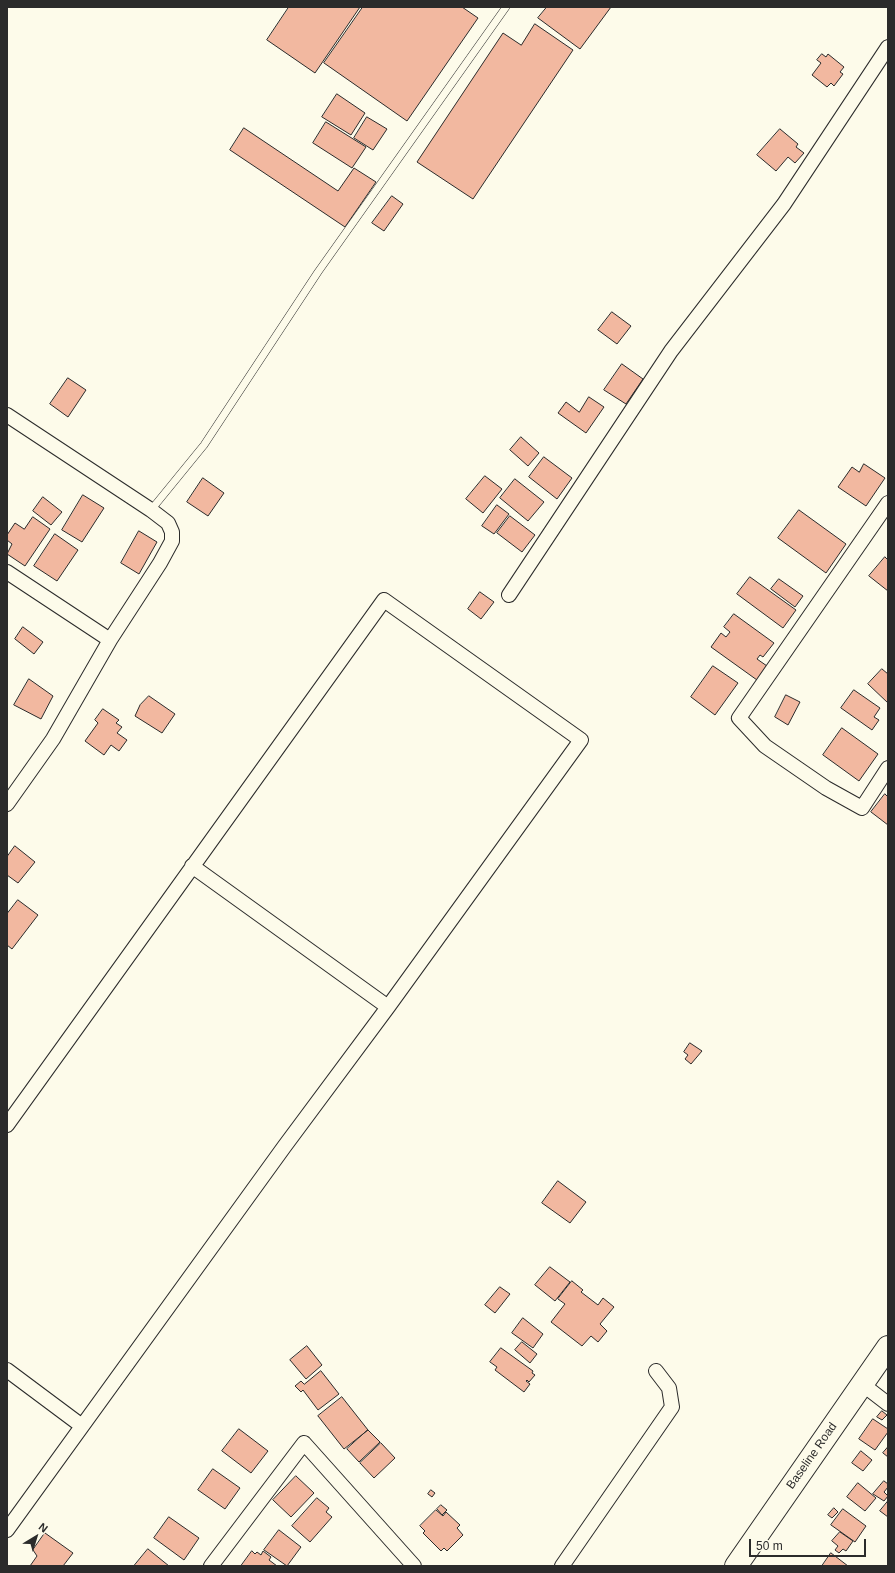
<!DOCTYPE html>
<html>
<head>
<meta charset="utf-8">
<style>
	body { margin:0 }
	#map { position:relative; width:895px; height:1573px; overflow:hidden; background:#fdfbea; font-family:Helvetica,sans-serif }
	canvas { display:block }
	.frame { position:absolute; inset:0; border:8px solid #2b2b2b; pointer-events:none }
	.north { position:absolute; left:16px; top:1517px; width:40px; height:40px; -webkit-text-stroke:3px #fdfbea; paint-order:stroke; rotate:38deg; font-size:11px; font-weight:700; line-height:16px; text-align:center; color:#2b2b2b }
	.north::after { content:''; display:block; margin:auto; width:14px; height:18px; background:#2b2b2b; clip-path:polygon(50% 0,100% 100%,50% 72%,0 100%) }
	.scale { position:absolute; left:749px; top:1539px; width:117px; height:18px; box-sizing:border-box; border:2px solid #2b2b2b; border-top:0; padding-left:5px; font-size:12px; line-height:14px; white-space:nowrap; color:#2b2b2b; -webkit-text-stroke:3px #fdfbea; paint-order:stroke }
</style>
</head>
<body>
<div id="map">
<canvas width="895" height="1573"></canvas>
<div class="frame"></div>
<div class="north">N</div>
<div class="scale">50 m</div>
</div>
<script>
const ctx = document.querySelector('canvas').getContext('2d');
ctx.lineJoin = 'round';
function fillPath(path, color) {
  ctx.fillStyle = color;
  ctx.fill(path, 'evenodd');
}
function trace(path, color, width, dash) {
  ctx.strokeStyle = color;
  ctx.lineWidth = width;
  ctx.lineCap = dash ? 'butt' : 'round';
  ctx.setLineDash(dash || []);
  ctx.stroke(path);
}
function label(font, color, halo, rows, align = 'center') {
  ctx.font = font + ' Helvetica,sans-serif';
  ctx.lineWidth = 3;
  ctx.setLineDash([]);
  ctx.textBaseline = 'middle';
  ctx.strokeStyle = halo;
  ctx.fillStyle = color;
  for (const [text, x, y, turn = 0] of rows) {
    ctx.save();
    ctx.translate(x, y);
    ctx.rotate((+turn || 0) * Math.PI / 180);
    ctx.textAlign = isNaN(turn) ? turn : align;
    if (halo) ctx.strokeText(text, 0, 0);
    ctx.fillText(text, 0, 0);
    ctx.restore();
  }
}
const building = new Path2D(`
	M 289,7 L 360,7 L 315,73 L 267,40 Z
	M 363,7 L 462,7 L 478,18 L 407,121 L 324,63 Z
	M 547,7 L 611,7 L 580,49 L 538,18 Z
	M 535,24 L 573,50 L 473,199 L 417,162 L 503,33 L 521,45 Z
	M 822,54 L 826,57 L 828,54 L 844,67 L 840,72 L 843,74 L 834,86 L 831,83 L 827,87 L 812,75 L 821,63 L 817,60 Z
	M 337,94 L 365,113 L 351,135 L 322,117 Z
	M 367,117 L 387,129 L 373,150 L 354,138 Z
	M 326,122 L 366,147 L 352,168 L 313,143 Z
	M 244,128 L 338,191 L 354,168 L 376,182 L 345,227 L 230,150 Z
	M 780,129 L 798,144 L 796,147 L 804,153 L 795,163 L 788,157 L 776,171 L 757,155 Z
	M 392,196 L 403,204 L 384,231 L 372,223 Z
	M 612,312 L 631,326 L 617,344 L 598,330 Z
	M 622,364 L 643,379 L 626,404 L 604,390 Z
	M 68,378 L 86,390 L 68,417 L 50,404 Z
	M 589,397 L 604,407 L 586,433 L 558,413 L 566,402 L 579,412 Z
	M 521,437 L 539,453 L 528,466 L 510,450 Z
	M 544,457 L 572,478 L 557,499 L 529,477 Z
	M 864,464 L 885,478 L 866,506 L 838,487 L 852,467 L 859,472 Z
	M 485,476 L 502,489 L 483,513 L 466,499 Z
	M 203,478 L 224,493 L 208,516 L 187,502 Z
	M 515,479 L 544,502 L 528,521 L 500,498 Z
	M 83,495 L 104,508 L 82,542 L 62,530 Z
	M 43,497 L 62,512 L 51,525 L 33,511 Z
	M 497,505 L 509,514 L 494,534 L 482,526 Z
	M 799,510 L 846,544 L 826,573 L 778,538 Z
	M 510,516 L 535,535 L 522,552 L 497,533 Z
	M 33,517 L 50,529 L 25,566 L 7,554 L 12,544 L 7,540 L 7,535 L 15,523 L 24,529 Z
	M 139,531 L 157,542 L 139,574 L 121,563 Z
	M 55,534 L 78,550 L 57,581 L 34,566 Z
	M 885,557 L 888,560 L 888,591 L 869,576 Z
	M 750,577 L 796,610 L 783,628 L 737,594 Z
	M 779,579 L 803,596 L 795,607 L 771,589 Z
	M 480,592 L 494,602 L 481,619 L 468,609 Z
	M 734,614 L 774,643 L 763,657 L 760,655 L 757,659 L 767,666 L 757,680 L 711,647 L 721,633 L 726,637 L 730,632 L 724,627 Z
	M 23,627 L 43,642 L 34,654 L 15,639 Z
	M 713,666 L 738,683 L 715,715 L 691,697 Z
	M 882,669 L 888,674 L 888,703 L 868,684 Z
	M 29,679 L 53,696 L 41,719 L 14,705 Z
	M 854,690 L 880,708 L 874,717 L 879,720 L 872,730 L 841,708 Z
	M 786,695 L 800,702 L 788,725 L 775,717 Z
	M 149,696 L 175,714 L 162,733 L 135,716 L 140,705 Z
	M 103,709 L 119,720 L 116,723 L 122,727 L 117,733 L 127,740 L 119,751 L 111,745 L 104,755 L 85,741 L 98,723 L 95,720 Z
	M 842,728 L 878,754 L 859,781 L 823,755 Z
	M 885,794 L 888,797 L 888,825 L 871,812 Z
	M 15,846 L 35,862 L 18,883 L 7,875 L 7,857 Z
	M 18,900 L 38,915 L 12,949 L 7,945 L 7,914 Z
	M 690,1043 L 702,1051 L 691,1064 L 685,1059 L 688,1055 L 684,1052 Z
	M 558,1181 L 586,1202 L 570,1223 L 542,1203 Z
	M 550,1267 L 570,1282 L 555,1301 L 535,1285 Z
	M 572,1281 L 583,1290 L 581,1292 L 598,1305 L 603,1298 L 614,1307 L 600,1324 L 607,1331 L 598,1342 L 591,1336 L 582,1346 L 551,1322 L 565,1304 L 558,1299 Z
	M 500,1287 L 510,1294 L 495,1313 L 485,1305 Z
	M 523,1318 L 543,1334 L 533,1348 L 512,1333 Z
	M 522,1342 L 537,1354 L 530,1363 L 515,1350 Z
	M 307,1346 L 322,1365 L 306,1379 L 290,1360 Z
	M 501,1348 L 533,1371 L 532,1373 L 535,1375 L 529,1382 L 527,1380 L 526,1381 L 530,1384 L 524,1392 L 495,1370 L 497,1367 L 490,1362 Z
	M 321,1371 L 339,1394 L 318,1410 L 303,1390 L 301,1392 L 295,1386 L 301,1381 L 304,1384 Z
	M 342,1397 L 368,1430 L 344,1449 L 318,1416 Z
	M 882,1411 L 887,1415 L 882,1420 L 877,1417 Z
	M 873,1419 L 888,1429 L 888,1432 L 875,1450 L 859,1439 Z
	M 239,1429 L 268,1451 L 251,1473 L 222,1451 Z
	M 368,1430 L 380,1442 L 359,1462 L 347,1449 Z
	M 381,1443 L 395,1458 L 374,1478 L 360,1463 Z
	M 888,1447 L 888,1457 L 883,1453 Z
	M 861,1451 L 872,1460 L 863,1471 L 852,1463 Z
	M 213,1469 L 240,1488 L 225,1509 L 198,1490 Z
	M 296,1476 L 314,1493 L 291,1517 L 273,1500 Z
	M 884,1481 L 888,1484 L 888,1487 L 884,1492 L 888,1496 L 884,1501 L 873,1494 Z
	M 858,1483 L 876,1498 L 865,1511 L 847,1497 Z
	M 431,1490 L 435,1493 L 432,1497 L 428,1494 Z
	M 317,1498 L 329,1508 L 326,1512 L 332,1517 L 310,1542 L 292,1526 Z
	M 888,1501 L 888,1517 L 880,1511 Z
	M 441,1505 L 447,1510 L 442,1515 L 437,1509 Z
	M 834,1508 L 838,1512 L 832,1518 L 828,1515 Z
	M 843,1509 L 866,1526 L 855,1542 L 831,1525 Z
	M 436,1510 L 443,1516 L 446,1512 L 460,1525 L 457,1528 L 463,1535 L 447,1551 L 444,1548 L 441,1551 L 423,1533 L 425,1531 L 420,1526 Z
	M 169,1517 L 199,1538 L 184,1560 L 154,1538 Z
	M 279,1530 L 301,1547 L 287,1566 L 264,1550 Z
	M 840,1532 L 853,1541 L 846,1551 L 843,1549 L 839,1553 L 835,1550 L 838,1546 L 832,1541 Z
	M 45,1533 L 73,1553 L 63,1566 L 30,1566 L 37,1556 L 33,1550 Z
	M 148,1549 L 169,1566 L 134,1566 Z
	M 252,1551 L 255,1554 L 257,1552 L 261,1555 L 263,1551 L 271,1557 L 269,1560 L 277,1566 L 241,1566 Z
	M 831,1553 L 848,1566 L 822,1566 Z`);
fillPath(building, '#f2b8a0');
trace(building, '#2b2b2b', 1);
const service = new Path2D(`
	M 151,510 L 204,445 L 318,272 L 506,7`);
const minor = new Path2D(`
	M 7,415 L 151,510 L 168,523 L 172,532 L 172,541 L 160,563 L 110,640 L 53,739 L 7,804
	M 888,503 L 739,718 L 765,746 L 826,788 L 862,808 L 888,768
	M 7,572 L 110,640
	M 509,595 L 671,351 L 784,204 L 888,47
	M 192,866 L 388,1007
	M 7,1125 L 384,600 L 581,740 L 388,1007 L 284,1147 L 7,1530
	M 7,1370 L 82,1426
	M 862,1384 L 888,1404
	M 211,1566 L 304,1443 L 414,1566
	M 562,1566 L 672,1407 L 669,1388 L 656,1371`);
const primary = new Path2D(`
	M 736,1566 L 888,1347`);
trace(service, '#2b2b2b', 8);
trace(minor, '#2b2b2b', 16);
trace(primary, '#2b2b2b', 24);
trace(service, '#fdfbea', 7);
trace(minor, '#fdfbea', 14);
trace(primary, '#fdfbea', 22);
label('12px', '#2b2b2b', '#fdfbea', [
	["Baseline Road",812,1456,-55]
]);
</script>
</body>
</html>
